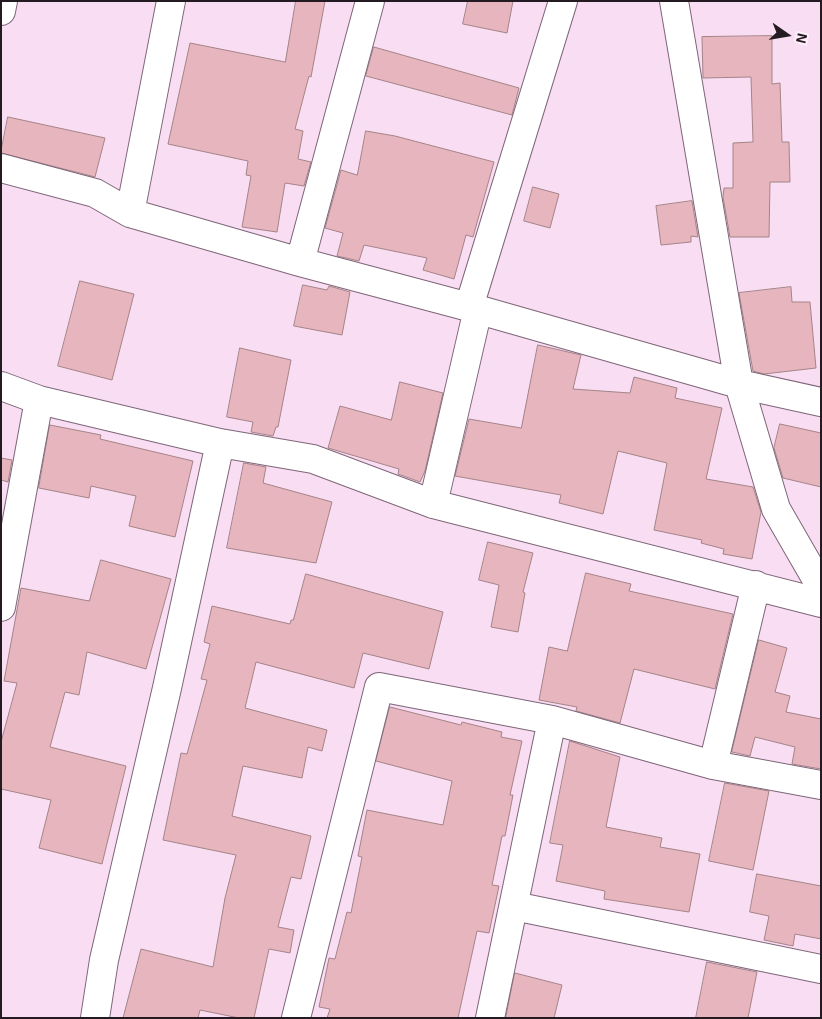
<!DOCTYPE html>
<html>
<head>
<meta charset="utf-8">
<style>
	body { margin:0 }
	#map { position:relative; width:822px; height:1019px; overflow:hidden; background:#f9ddf2; font-family:"Exo 2",sans-serif }
	canvas { display:block }
	.frame { position:absolute; inset:0; border:2px solid #241b22; pointer-events:none }
	.north { position:absolute; left:762px; top:10px; width:50px; height:50px; -webkit-text-stroke:4px #ffeefb; paint-order:stroke; rotate:103deg; font-size:14px; font-weight:700; line-height:20px; text-align:center; color:#241b22 }
	.north::after { content:''; display:block; margin:auto; width:18px; height:22px; background:#241b22; clip-path:polygon(50% 0,100% 100%,50% 72%,0 100%) }
</style>
</head>
<body>
<div id="map">
<canvas width="822" height="1019"></canvas>
<div class="frame"></div>
<div class="north">N</div>
</div>
<script>
const ctx = document.querySelector('canvas').getContext('2d');
ctx.lineJoin = 'round';
function fillPath(path, color) {
  ctx.fillStyle = color;
  ctx.fill(path, 'evenodd');
}
function trace(path, color, width, dash) {
  ctx.strokeStyle = color;
  ctx.lineWidth = width;
  ctx.lineCap = dash ? 'butt' : 'round';
  ctx.setLineDash(dash || []);
  ctx.stroke(path);
}
const building = new Path2D(`
	M 296,1 L 325,1 L 311,77 L 309,76 L 295,129 L 303,131 L 298,159 L 311,162 L 304,186 L 285,183 L 277,232 L 242,227 L 251,176 L 246,175 L 248,161 L 168,144 L 190,43 L 285,62 Z
	M 468,1 L 513,1 L 507,33 L 463,24 Z
	M 772,36 L 772,84 L 780,83 L 782,142 L 789,142 L 790,182 L 770,182 L 769,237 L 730,237 L 723,197 L 724,188 L 733,188 L 733,143 L 753,142 L 751,77 L 703,78 L 702,37 Z
	M 374,47 L 519,88 L 512,115 L 366,76 Z
	M 8,117 L 105,138 L 95,177 L 1,153 Z
	M 366,131 L 395,136 L 494,162 L 473,237 L 466,235 L 454,279 L 423,270 L 427,258 L 364,245 L 359,261 L 337,256 L 343,233 L 325,228 L 341,170 L 357,175 Z
	M 533,187 L 559,194 L 550,228 L 524,221 Z
	M 692,201 L 698,237 L 691,236 L 691,242 L 661,245 L 656,206 Z
	M 80,281 L 134,294 L 112,380 L 58,366 Z
	M 303,285 L 327,290 L 329,286 L 350,292 L 342,335 L 294,326 Z
	M 791,287 L 792,302 L 810,302 L 816,368 L 764,374 L 753,371 L 739,293 Z
	M 538,345 L 581,355 L 573,389 L 630,393 L 634,377 L 677,388 L 675,398 L 722,408 L 706,479 L 753,487 L 761,512 L 752,559 L 723,554 L 724,549 L 701,543 L 702,540 L 654,530 L 667,463 L 618,451 L 603,514 L 559,503 L 561,495 L 455,476 L 469,419 L 521,428 Z
	M 240,348 L 291,360 L 278,427 L 276,427 L 273,436 L 251,432 L 253,422 L 227,417 Z
	M 400,382 L 443,393 L 425,471 L 420,482 L 398,474 L 399,469 L 328,448 L 340,406 L 391,420 Z
	M 780,424 L 821,433 L 821,487 L 783,478 L 774,448 Z
	M 50,425 L 101,435 L 100,439 L 193,461 L 175,537 L 129,526 L 136,496 L 91,486 L 89,498 L 39,488 Z
	M 1,458 L 12,460 L 8,482 L 1,480 Z
	M 244,463 L 266,467 L 263,483 L 332,502 L 316,563 L 227,548 Z
	M 488,542 L 533,553 L 523,592 L 525,593 L 518,632 L 491,627 L 499,585 L 479,580 Z
	M 101,560 L 171,579 L 146,669 L 87,652 L 79,695 L 65,692 L 50,747 L 126,766 L 102,864 L 39,848 L 51,800 L 1,789 L 1,742 L 17,683 L 4,681 L 21,588 L 89,601 Z
	M 586,573 L 631,584 L 629,591 L 733,614 L 715,689 L 634,669 L 620,723 L 576,711 L 577,707 L 539,700 L 549,647 L 567,651 Z
	M 306,574 L 443,612 L 429,669 L 363,653 L 354,688 L 256,662 L 245,708 L 327,730 L 322,751 L 308,747 L 302,778 L 243,766 L 232,816 L 311,836 L 301,879 L 291,877 L 278,927 L 294,930 L 290,953 L 269,949 L 254,1018 L 239,1018 L 200,1010 L 198,1018 L 123,1018 L 141,949 L 213,967 L 225,898 L 236,855 L 163,840 L 181,753 L 187,754 L 207,680 L 201,679 L 210,644 L 204,642 L 212,606 L 290,624 L 291,620 L 293,620 Z
	M 759,640 L 787,648 L 775,692 L 790,696 L 786,712 L 821,719 L 821,769 L 792,764 L 795,747 L 755,737 L 750,756 L 732,752 Z
	M 390,707 L 461,725 L 462,722 L 502,732 L 501,737 L 522,741 L 510,795 L 513,795 L 505,836 L 502,836 L 492,885 L 499,886 L 489,933 L 477,931 L 458,1018 L 327,1018 L 330,1009 L 319,1007 L 329,958 L 335,959 L 347,912 L 351,913 L 362,857 L 358,856 L 367,810 L 443,825 L 452,781 L 376,761 Z
	M 570,741 L 620,757 L 606,827 L 662,838 L 660,847 L 700,854 L 689,912 L 604,899 L 605,891 L 556,881 L 563,845 L 550,843 Z
	M 725,783 L 769,791 L 753,870 L 709,861 Z
	M 757,874 L 821,886 L 821,939 L 795,934 L 793,946 L 764,940 L 769,916 L 750,912 Z
	M 707,962 L 757,972 L 748,1018 L 696,1018 Z
	M 515,973 L 562,985 L 554,1018 L 506,1018 Z`);
fillPath(building, '#e7b5bd');
trace(building, '#a48388', 1);
const minor = new Path2D(`
	M 171,1 L 130,213 L 300,262 L 469,307
	M 563,1 L 469,307 L 739,384 L 821,402
	M 674,1 L 739,384 L 776,509 L 821,587
	M 1,11 L 3,1
	M 1,168 L 95,193 L 130,213
	M 300,262 L 370,1
	M 1,386 L 39,400 L 220,443 L 313,459 L 433,504 L 821,603
	M 433,504 L 478,309
	M 1,607 L 39,400
	M 713,765 L 756,585
	M 514,906 L 821,969
	M 95,1018 L 104,960 L 167,688 L 220,443
	M 296,1018 L 379,687 L 552,720 L 713,765 L 821,785
	M 490,1018 L 552,720`);
trace(minor, '#7e6679', 30);
trace(minor, '#fff', 28);
</script>
</body>
</html>
